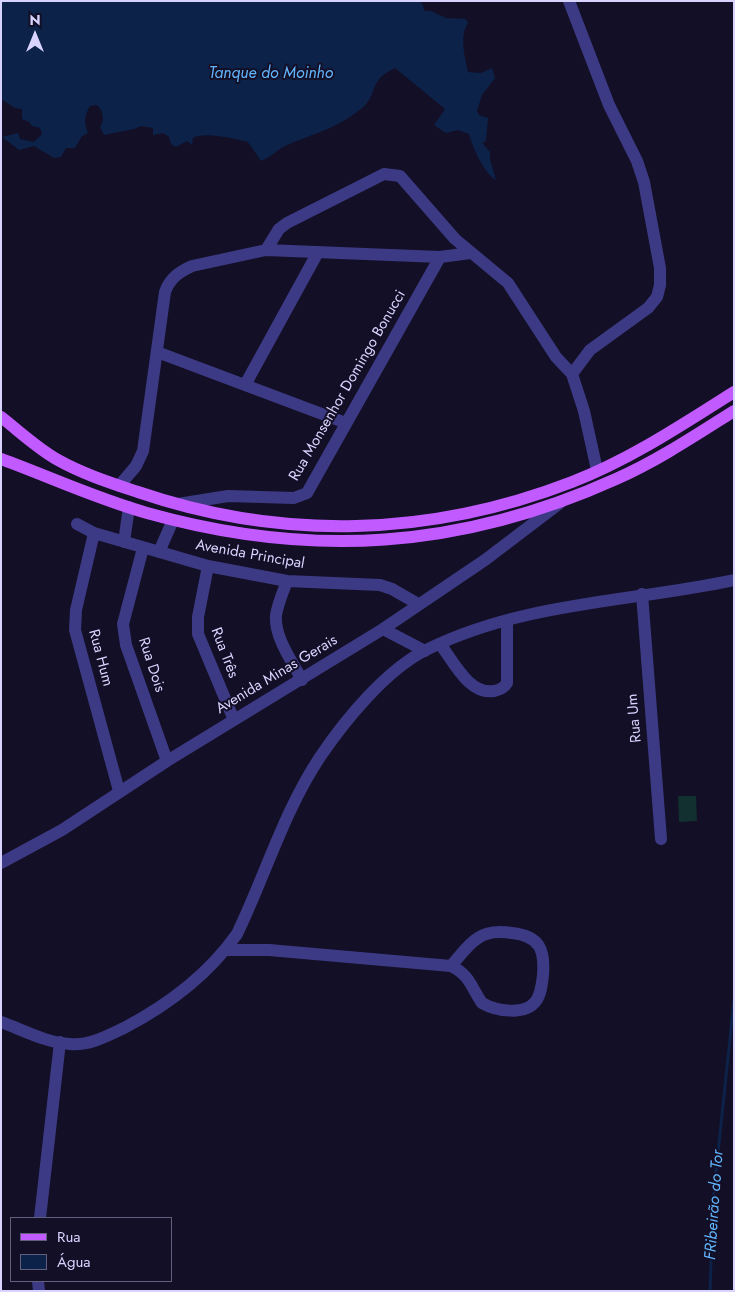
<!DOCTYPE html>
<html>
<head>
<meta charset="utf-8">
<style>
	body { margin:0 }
	#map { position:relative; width:735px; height:1292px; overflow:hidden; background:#130f26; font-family:Jost,sans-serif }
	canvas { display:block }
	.frame { position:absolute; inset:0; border:2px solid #d9d4ff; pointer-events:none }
	.legend { position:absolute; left:10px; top:1217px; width:162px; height:65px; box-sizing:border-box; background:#130f26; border:1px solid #625e7d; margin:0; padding:6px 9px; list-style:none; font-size:15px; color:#d9d4ff }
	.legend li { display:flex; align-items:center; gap:10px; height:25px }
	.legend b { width:25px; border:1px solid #625e7d }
	.north { position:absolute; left:10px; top:10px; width:50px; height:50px; -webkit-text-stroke:4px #130f26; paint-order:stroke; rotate:0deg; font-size:14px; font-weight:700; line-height:20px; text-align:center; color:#d9d4ff }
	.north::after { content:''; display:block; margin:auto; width:18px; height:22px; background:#d9d4ff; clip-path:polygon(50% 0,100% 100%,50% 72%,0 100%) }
</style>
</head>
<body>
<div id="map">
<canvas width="735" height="1292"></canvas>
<div class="frame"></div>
<ul class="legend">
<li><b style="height:6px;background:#c25bff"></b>Rua</li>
<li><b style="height:14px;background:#0c2248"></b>Água</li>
</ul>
<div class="north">N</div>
</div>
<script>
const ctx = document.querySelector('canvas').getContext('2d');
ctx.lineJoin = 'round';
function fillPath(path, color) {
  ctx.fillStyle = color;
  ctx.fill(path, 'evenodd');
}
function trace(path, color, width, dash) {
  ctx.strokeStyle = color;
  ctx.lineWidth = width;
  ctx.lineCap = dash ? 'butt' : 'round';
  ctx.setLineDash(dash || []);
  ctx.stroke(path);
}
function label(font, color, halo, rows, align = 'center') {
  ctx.font = font + ' Jost,sans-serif';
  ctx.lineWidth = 4;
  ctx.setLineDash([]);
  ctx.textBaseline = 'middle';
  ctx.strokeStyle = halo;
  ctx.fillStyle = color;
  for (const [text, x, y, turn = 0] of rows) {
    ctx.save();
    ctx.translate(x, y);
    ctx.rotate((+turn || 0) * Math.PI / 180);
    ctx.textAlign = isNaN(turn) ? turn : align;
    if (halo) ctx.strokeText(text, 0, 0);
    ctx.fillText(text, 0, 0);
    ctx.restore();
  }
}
fillPath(new Path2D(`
	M 678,796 L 696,796 L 697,821 L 679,822 Z`), '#12302f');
fillPath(new Path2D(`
	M 1,1 L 421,1 L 425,11 L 431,11 L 446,18 L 466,19 L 468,23 C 459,36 465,57 468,72 L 481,73 L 492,68 L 495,78 L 482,95 L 477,111 L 479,115 L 488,118 L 486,141 L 482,143 L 490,152 L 490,159 L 496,180 C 485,175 472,146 469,134 L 458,130 L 446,133 L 434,125 L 445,109 L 395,68 C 367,81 379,94 362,108 C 340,127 313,134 287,145 C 278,149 270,158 261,161 L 248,142 C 237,139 202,131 193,138 L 192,145 L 187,141 L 176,147 L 171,144 L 169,137 L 163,133 L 153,135 L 153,128 L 141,126 L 134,129 L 104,135 L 100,127 C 105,121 103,110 97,105 L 90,106 C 84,116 84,123 88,133 L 82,136 L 75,148 L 66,148 L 61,157 L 54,158 L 34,146 L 19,150 L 2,137 L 18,133 L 20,139 L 34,142 L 42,134 L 40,128 L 32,126 L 29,122 L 22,119 L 22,109 L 15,108 L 1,99 Z`), '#0c2248');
trace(new Path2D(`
	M 710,1291 L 713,1201 L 734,1000`), '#0c2248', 3);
trace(new Path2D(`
	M 569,1 L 609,105 L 637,161 L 644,182 L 660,268 L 660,285 L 657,297 L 648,308 L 590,350 L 572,374
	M 266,250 L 279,229 L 287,223 L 384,174 L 400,176 L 455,239 L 508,283 L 556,357 L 572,374 L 584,411 L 597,470
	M 157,352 L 346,423
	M 245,385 L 318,252
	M 119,486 L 136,466 L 143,451 L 165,292 C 170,278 179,272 192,266 L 266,250 L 440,257 L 470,253
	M 178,504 L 228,496 L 294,498 L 307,493 L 440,257
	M 77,524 L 94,533 L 208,566 L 287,581 L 380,585 L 392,589 L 418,604
	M 94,533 L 76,610 L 75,630 L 119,791
	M 124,542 L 129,507
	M 143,548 L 123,624 L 126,645 L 167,761
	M 159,552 L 173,520
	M 208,566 L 198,617 L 198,634 L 234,720
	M 287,581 C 283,592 278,603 276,615 C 274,637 292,661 302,680
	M 642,594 L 661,839
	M 383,629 L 425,651
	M 440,644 C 454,662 469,695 494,691 C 500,690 504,688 507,683 L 507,620
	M 1,863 L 62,830 L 167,761 L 383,629 L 485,560 L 560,503
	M 226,950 L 269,950 L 451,966 C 470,975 471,987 482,1003 C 496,1011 525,1016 536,1001 C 541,994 542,984 543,975 C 545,950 540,936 512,933 C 500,931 488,931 478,938 C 468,944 459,957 451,966
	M 1,1022 C 23,1030 47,1043 70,1044 C 89,1046 107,1036 124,1028 C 168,1005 208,975 237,934 C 265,876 284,811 320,757 C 345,720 386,670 426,650 C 522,602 631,602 734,580
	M 40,1218 L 60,1042
	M 38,1281 L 39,1291`), '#3d3a85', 12);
trace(new Path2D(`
	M 1,417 C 19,431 38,449 58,460 C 83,474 111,483 138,492 C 282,541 430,537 572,482 C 629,460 682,425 734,392
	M 1,459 C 50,477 97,499 147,513 C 311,559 461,549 616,479 C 657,461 696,435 734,411`), '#c25bff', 12);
label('15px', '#d9d4ff', '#130f26', [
	["Rua Monsenhor Domingo Bonucci",348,386,-60],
	["Avenida Principal",250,555,10],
	["Rua Três",224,653,69],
	["Rua Hum",100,658,75],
	["Rua Dois",151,665,72],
	["Avenida Minas Gerais",277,675,-31],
	["Rua Um",635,718,-95]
]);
label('italic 16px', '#62b6ff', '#130f26', [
	["Tanque do Moinho",271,74],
	["FRibeirão do Tor",715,1205,-86]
]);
</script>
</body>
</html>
